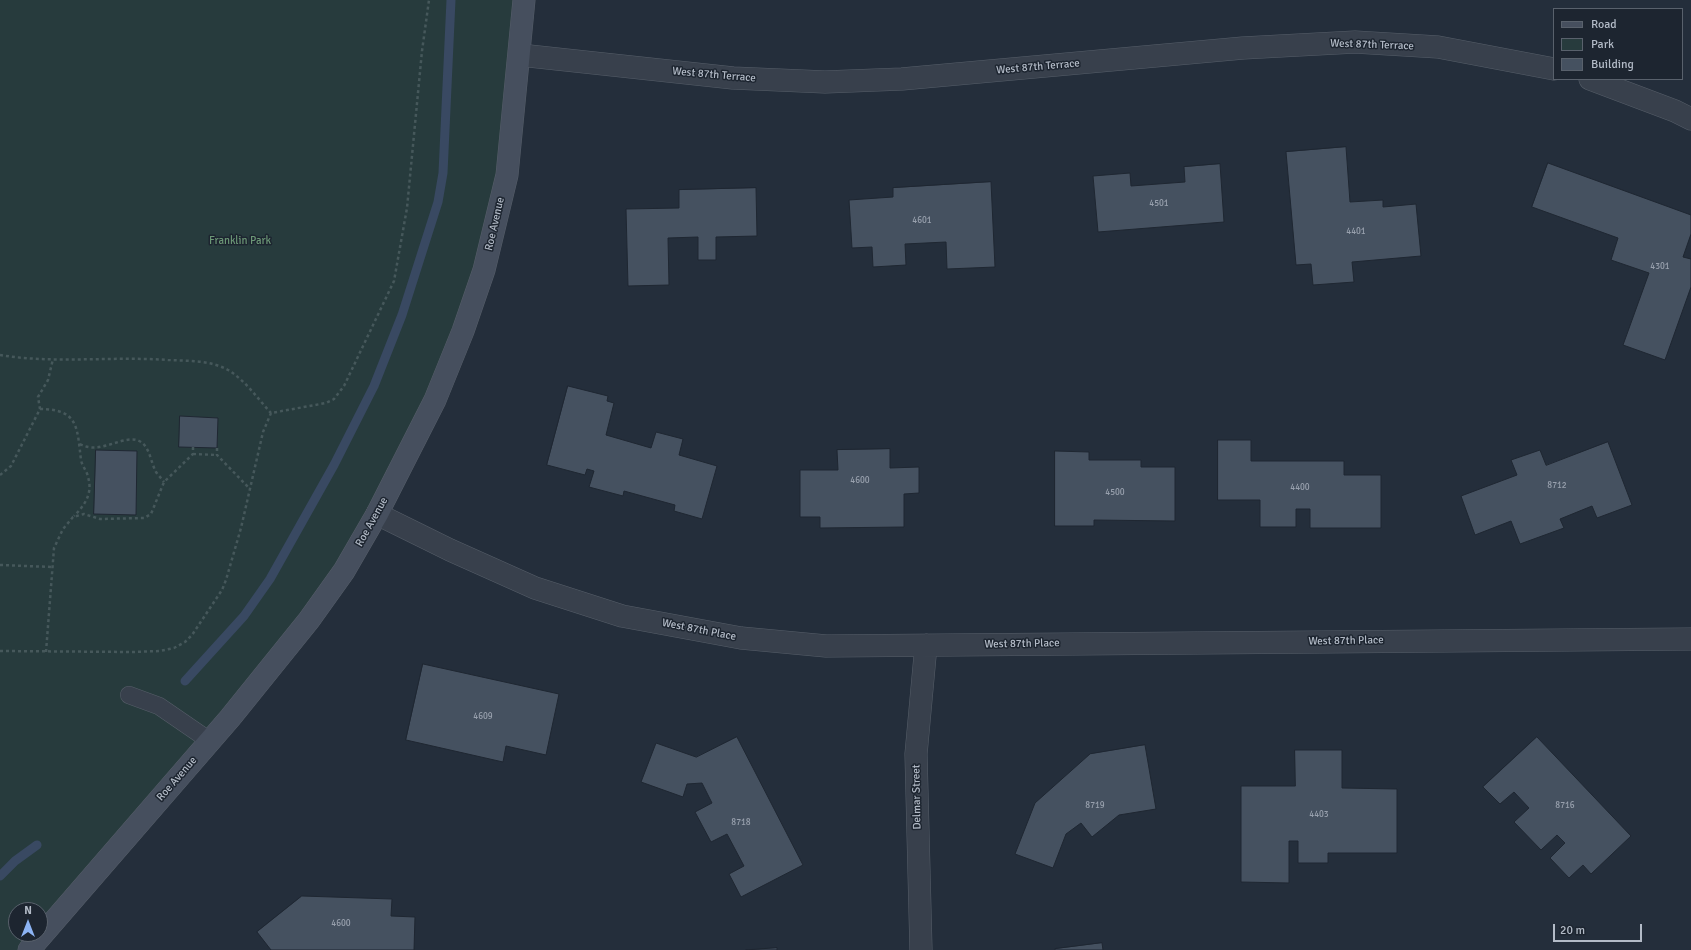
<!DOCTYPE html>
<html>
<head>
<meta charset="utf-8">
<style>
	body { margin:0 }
	#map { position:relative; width:1691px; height:950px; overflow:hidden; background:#242e3b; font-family:Signika,sans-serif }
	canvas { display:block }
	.legend { position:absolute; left:1553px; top:8px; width:130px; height:72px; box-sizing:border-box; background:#1d2530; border:1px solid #59616c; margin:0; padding:5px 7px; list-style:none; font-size:12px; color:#b3bbc7 }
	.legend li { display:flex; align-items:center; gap:8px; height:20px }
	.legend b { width:20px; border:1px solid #59616c }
	.north { position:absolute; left:8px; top:902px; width:40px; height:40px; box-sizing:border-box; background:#1d2530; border:1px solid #59616c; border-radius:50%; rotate:0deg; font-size:11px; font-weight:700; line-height:16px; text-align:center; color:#b3bbc7 }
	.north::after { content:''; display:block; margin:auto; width:14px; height:18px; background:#8cb3f3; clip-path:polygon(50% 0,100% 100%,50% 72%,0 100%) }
	.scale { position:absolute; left:1553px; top:924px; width:89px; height:18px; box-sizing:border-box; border:2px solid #b3bbc7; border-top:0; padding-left:5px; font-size:12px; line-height:14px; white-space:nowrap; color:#b3bbc7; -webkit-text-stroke:3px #1d2530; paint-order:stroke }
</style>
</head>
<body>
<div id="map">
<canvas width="1691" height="950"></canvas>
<ul class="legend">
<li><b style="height:5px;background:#464f5e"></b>Road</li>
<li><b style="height:11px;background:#273b3d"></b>Park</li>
<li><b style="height:11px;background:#455160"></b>Building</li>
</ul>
<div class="north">N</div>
<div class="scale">20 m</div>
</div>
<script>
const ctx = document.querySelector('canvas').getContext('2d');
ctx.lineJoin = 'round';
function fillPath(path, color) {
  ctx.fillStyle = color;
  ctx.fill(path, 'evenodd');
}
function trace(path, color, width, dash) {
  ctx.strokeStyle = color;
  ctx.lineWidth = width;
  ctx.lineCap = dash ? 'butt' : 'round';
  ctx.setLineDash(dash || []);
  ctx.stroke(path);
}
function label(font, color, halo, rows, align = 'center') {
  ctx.font = font + ' Signika,sans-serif';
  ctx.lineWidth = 3;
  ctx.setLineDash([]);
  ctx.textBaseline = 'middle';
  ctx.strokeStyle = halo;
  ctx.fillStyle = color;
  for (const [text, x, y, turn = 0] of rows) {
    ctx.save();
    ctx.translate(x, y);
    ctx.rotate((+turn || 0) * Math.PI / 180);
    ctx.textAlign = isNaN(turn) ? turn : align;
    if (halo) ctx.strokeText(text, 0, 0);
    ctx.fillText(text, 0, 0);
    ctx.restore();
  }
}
fillPath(new Path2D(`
	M 0,0 L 524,0 L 484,270 L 344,571 L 29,950 L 0,950 ZM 16,910 L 40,910 L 40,934 L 16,934 Z`), '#273b3d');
trace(new Path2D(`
	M 185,681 L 244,616 L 270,579 L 334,465 L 374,386 L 402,315 L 438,202 L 443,173 L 451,0
	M 0,876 L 15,861 L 37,845`), '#394962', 9);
const building = new Path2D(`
	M 1346,147 L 1350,202 L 1383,200 L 1383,207 L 1416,204 L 1421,256 L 1352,262 L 1354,282 L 1313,285 L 1311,264 L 1296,265 L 1286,152 Z
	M 1548,163 L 1691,215 L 1691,234 L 1683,257 L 1691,259 L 1691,287 L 1665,360 L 1623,345 L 1649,273 L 1611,260 L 1618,238 L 1532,207 Z
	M 1220,164 L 1224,222 L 1098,232 L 1093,176 L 1130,173 L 1131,186 L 1185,182 L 1184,167 Z
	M 991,182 L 995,267 L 947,269 L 946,242 L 905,244 L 906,265 L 873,267 L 872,247 L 852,248 L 849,200 L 893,197 L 893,188 Z
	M 756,188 L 757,236 L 716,237 L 716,260 L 698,260 L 698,237 L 668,238 L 669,285 L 628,286 L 626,209 L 679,208 L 679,190 Z
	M 568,386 L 608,396 L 607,401 L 614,403 L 606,435 L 651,448 L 656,432 L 683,439 L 679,455 L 717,466 L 702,519 L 674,511 L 675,505 L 624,491 L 623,496 L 589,487 L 594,471 L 587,469 L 585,475 L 547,465 Z
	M 180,416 L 218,418 L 217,448 L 179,447 Z
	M 1218,440 L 1251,440 L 1251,461 L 1344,461 L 1344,475 L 1381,475 L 1381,528 L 1310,528 L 1310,509 L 1296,509 L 1296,527 L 1260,527 L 1260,500 L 1218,500 Z
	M 1608,442 L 1632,505 L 1597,518 L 1592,506 L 1560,519 L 1564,528 L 1520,544 L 1511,521 L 1475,535 L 1461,496 L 1517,475 L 1511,460 L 1540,450 L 1546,465 Z
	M 890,449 L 890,468 L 919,467 L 919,493 L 904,494 L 904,527 L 820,528 L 820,517 L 800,517 L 800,470 L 838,470 L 837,450 Z
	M 96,450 L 137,451 L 136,515 L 94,514 Z
	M 1055,451 L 1089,452 L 1089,460 L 1141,460 L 1141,467 L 1175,467 L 1175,521 L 1094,520 L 1094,526 L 1055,526 Z
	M 423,664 L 559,694 L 546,755 L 506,746 L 503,762 L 406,740 Z
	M 737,737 L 803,865 L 741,897 L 729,874 L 744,866 L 727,834 L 711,842 L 695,812 L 712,803 L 702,783 L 687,784 L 683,797 L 641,782 L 656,743 L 696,757 Z
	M 1537,737 L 1631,836 L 1591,874 L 1583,865 L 1569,878 L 1550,858 L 1565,843 L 1557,835 L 1541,850 L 1514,822 L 1529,808 L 1514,792 L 1500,804 L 1483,787 Z
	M 1145,745 L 1156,809 L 1119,815 L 1092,837 L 1081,823 L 1066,834 L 1053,868 L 1015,854 L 1035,803 L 1090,754 Z
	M 1295,750 L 1342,750 L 1342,788 L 1397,789 L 1397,853 L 1328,853 L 1328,863 L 1298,863 L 1298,841 L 1289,841 L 1289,883 L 1241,882 L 1241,786 L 1295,786 Z
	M 302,896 L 392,899 L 391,916 L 415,917 L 414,950 L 271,950 L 257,932 Z
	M 1102,943 L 1103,950 L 1055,950 L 1055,949 Z
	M 777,948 L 777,950 L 746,950 Z`);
fillPath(building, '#455160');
trace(building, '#1f2732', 1);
const lane = new Path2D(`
	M 129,695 L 159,706 L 210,741`);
const street = new Path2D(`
	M 520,55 L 733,78 L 825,82 L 902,79 L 1243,48 L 1355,42 L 1438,47 L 1554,69
	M 1590,79 L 1675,111 L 1691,119
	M 377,514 L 450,550 L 535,588 L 622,616 L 741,638 L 826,646 L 1691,639
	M 921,950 L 916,754 L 926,645`);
const secondary = new Path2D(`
	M 29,950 L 230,718 L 309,620 L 344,571 L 377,514 L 435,400 L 463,331 L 484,270 L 507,175 L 524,0`);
trace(lane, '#565e69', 18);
trace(street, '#565e69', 23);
trace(secondary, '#565e69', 23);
trace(new Path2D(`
	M 0,355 C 54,364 112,356 168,360 C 188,361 210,360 228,370 C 245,380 258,399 271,413
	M 40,409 C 79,409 77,428 81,460 C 82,466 87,471 88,477 C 93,493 85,505 74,516
	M 80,444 C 101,456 125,432 141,442 C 150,448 151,463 156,472 C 159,476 162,479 164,482
	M 217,448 L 217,455 L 250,489
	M 193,454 L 217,455
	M 0,475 L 11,466 L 40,409 L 38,397 L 48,380 L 53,359
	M 0,565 L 52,567
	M 0,651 L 133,652 L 160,651 L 174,648 L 185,642 L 192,635 L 222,590 L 226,580 L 241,528 L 263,432 L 271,413 L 326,403 L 334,399 L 344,386 L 394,281 L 407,208 L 422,51 L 429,0
	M 46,652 L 54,548 L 63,529 L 73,517 L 84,514 L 100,519 L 144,518 L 151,514 L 164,482 L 193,454 L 193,447`), '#46585b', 2.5, [3, 3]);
trace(lane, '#38404c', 17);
trace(street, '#38404c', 22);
trace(secondary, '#464f5e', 22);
label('9px', '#98a0ad', null, [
	["4501",1159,204],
	["4601",922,221],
	["4401",1356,232],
	["4301",1660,267],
	["4600",860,481],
	["8712",1557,486],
	["4400",1300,488],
	["4500",1115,493],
	["4609",483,717],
	["8719",1095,806],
	["8716",1565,806],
	["4403",1319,815],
	["8718",741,823],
	["4600",341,924]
]);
label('11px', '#b3bbc7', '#1d2530', [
	["West 87th Terrace",1372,45,2],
	["West 87th Terrace",1038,67,-5],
	["West 87th Terrace",714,75,5],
	["Roe Avenue",495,224,-77],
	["Roe Avenue",372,522,-61],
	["West 87th Place",699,630,11],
	["West 87th Place",1346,641,-1],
	["West 87th Place",1022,644,-1],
	["Roe Avenue",177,779,-49],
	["Delmar Street",917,797,-91]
]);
label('11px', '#6c9776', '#1d2530', [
	["Franklin Park",240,241]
]);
</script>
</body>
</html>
